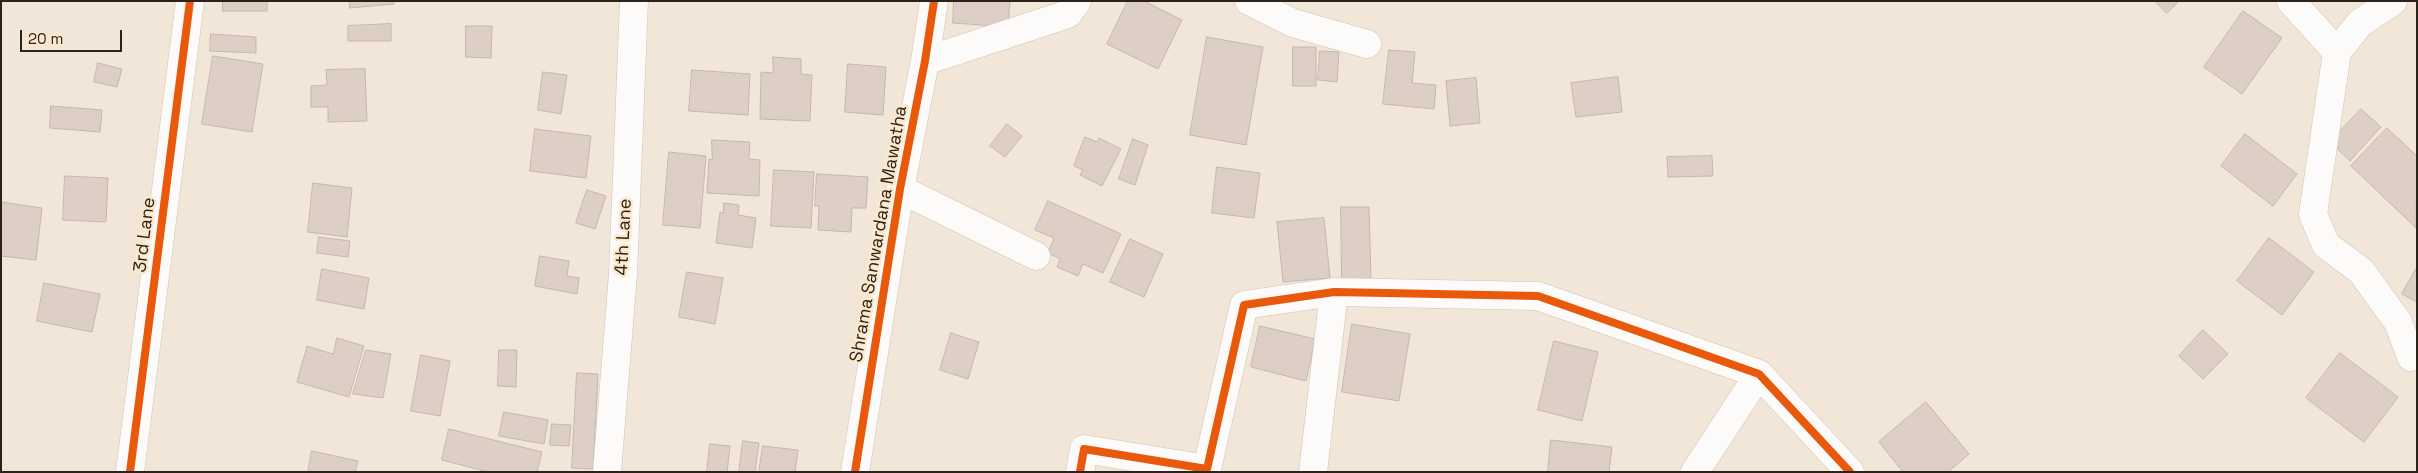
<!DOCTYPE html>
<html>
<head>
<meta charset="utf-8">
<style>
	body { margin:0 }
	#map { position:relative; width:2418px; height:473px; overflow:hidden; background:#f1e6d7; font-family:"Space Grotesk",sans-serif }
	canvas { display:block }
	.frame { position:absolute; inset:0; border:2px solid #2b2319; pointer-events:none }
	.scale { position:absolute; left:20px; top:30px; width:102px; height:22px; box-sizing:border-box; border:2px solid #2b2319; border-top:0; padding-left:6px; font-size:15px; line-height:18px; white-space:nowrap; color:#2b2319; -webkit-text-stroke:4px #fce8cc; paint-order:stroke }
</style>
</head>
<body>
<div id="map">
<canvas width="2418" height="473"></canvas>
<div class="frame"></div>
<div class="scale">20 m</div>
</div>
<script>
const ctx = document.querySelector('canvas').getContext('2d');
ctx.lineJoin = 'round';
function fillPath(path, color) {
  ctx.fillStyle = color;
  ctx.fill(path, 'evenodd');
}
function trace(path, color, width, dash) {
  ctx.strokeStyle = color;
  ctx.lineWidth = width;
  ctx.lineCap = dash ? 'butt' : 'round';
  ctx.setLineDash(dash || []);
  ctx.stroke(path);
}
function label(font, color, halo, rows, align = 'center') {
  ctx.font = font + ' "Space Grotesk",sans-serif';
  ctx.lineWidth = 5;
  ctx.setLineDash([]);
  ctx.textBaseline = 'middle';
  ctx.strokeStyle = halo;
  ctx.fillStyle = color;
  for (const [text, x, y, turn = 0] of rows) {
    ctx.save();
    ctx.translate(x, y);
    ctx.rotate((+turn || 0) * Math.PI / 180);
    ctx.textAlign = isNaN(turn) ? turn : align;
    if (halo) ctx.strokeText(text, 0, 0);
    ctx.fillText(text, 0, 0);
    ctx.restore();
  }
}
const building = new Path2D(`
	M 223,1 L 267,1 L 267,11 L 223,11 Z
	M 350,1 L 394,1 L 394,4 L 350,8 Z
	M 954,1 L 1010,1 L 1008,27 L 953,23 Z
	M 1128,1 L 1144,1 L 1182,20 L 1158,69 L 1107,44 Z
	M 2155,1 L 2179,1 L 2167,13 Z
	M 2243,11 L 2282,38 L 2242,94 L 2204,67 Z
	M 391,24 L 391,41 L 348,41 L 348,26 Z
	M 466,26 L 492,26 L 491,58 L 466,57 Z
	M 211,34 L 256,37 L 256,53 L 210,51 Z
	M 1207,37 L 1263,47 L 1246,145 L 1190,135 Z
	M 1293,47 L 1316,47 L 1316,86 L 1293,86 Z
	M 1389,50 L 1415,52 L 1412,83 L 1436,85 L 1434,109 L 1383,104 Z
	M 1320,51 L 1339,52 L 1337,82 L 1318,80 Z
	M 213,56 L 263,64 L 252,132 L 202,124 Z
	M 773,57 L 801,59 L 801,74 L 812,75 L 810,121 L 760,119 L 761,72 L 773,73 Z
	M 98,63 L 122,69 L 117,87 L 94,82 Z
	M 848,64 L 886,67 L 883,115 L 845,112 Z
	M 365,69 L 367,121 L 328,122 L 328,107 L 311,107 L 311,86 L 327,85 L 326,70 Z
	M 692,70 L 750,74 L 748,115 L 689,111 Z
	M 543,72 L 567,75 L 561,114 L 538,110 Z
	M 1618,77 L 1622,112 L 1576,117 L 1571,83 Z
	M 1476,78 L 1480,123 L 1450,126 L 1446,81 Z
	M 51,106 L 102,110 L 100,132 L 50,128 Z
	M 2361,109 L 2381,127 L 2350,161 L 2330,142 Z
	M 1007,124 L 1022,136 L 1005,157 L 990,146 Z
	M 2387,128 L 2417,156 L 2416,228 L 2351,166 Z
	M 535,129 L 591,136 L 586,178 L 530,171 Z
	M 2245,134 L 2297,174 L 2273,206 L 2221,166 Z
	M 1085,137 L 1097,142 L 1099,138 L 1121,149 L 1102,186 L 1080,175 L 1083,170 L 1074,166 Z
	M 1133,139 L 1148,145 L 1135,185 L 1119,179 Z
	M 712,140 L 750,142 L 749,159 L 760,160 L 759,196 L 707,193 L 709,159 L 712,160 Z
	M 669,152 L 706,156 L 700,228 L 663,225 Z
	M 1712,156 L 1713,176 L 1668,177 L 1667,157 Z
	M 1217,167 L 1260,173 L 1254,218 L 1212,213 Z
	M 774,170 L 814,172 L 811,228 L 771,226 Z
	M 817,174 L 868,177 L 866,208 L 852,208 L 851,232 L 818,230 L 819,206 L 815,206 Z
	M 65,176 L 108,178 L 106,222 L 63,220 Z
	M 313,183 L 352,188 L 347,237 L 308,232 Z
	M 587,190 L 606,196 L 595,229 L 576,223 Z
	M 1048,201 L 1121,234 L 1103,273 L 1083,264 L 1078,276 L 1057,267 L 1060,259 L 1048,253 L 1054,238 L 1035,230 Z
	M 2,202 L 42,208 L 36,260 L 1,256 Z
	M 724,203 L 739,205 L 738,215 L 756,218 L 752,248 L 716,243 L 720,212 L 723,213 Z
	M 1341,207 L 1369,207 L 1371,279 L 1342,280 Z
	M 1324,218 L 1330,278 L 1283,282 L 1277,222 Z
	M 319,237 L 350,241 L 348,257 L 317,253 Z
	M 2269,238 L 2314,272 L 2282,315 L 2237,281 Z
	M 1130,239 L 1163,254 L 1144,297 L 1110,282 Z
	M 540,256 L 569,261 L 567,276 L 579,278 L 577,294 L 535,286 Z
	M 2417,267 L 2417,302 L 2402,294 Z
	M 322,269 L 369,278 L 364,309 L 317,300 Z
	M 687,272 L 723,278 L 715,324 L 679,317 Z
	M 44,283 L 100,294 L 92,332 L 37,321 Z
	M 1352,324 L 1410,334 L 1399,401 L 1342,392 Z
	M 1260,326 L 1315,339 L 1306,381 L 1251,367 Z
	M 2203,330 L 2228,354 L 2203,379 L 2179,356 Z
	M 951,333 L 979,342 L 968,379 L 940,370 Z
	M 337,338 L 364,346 L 349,397 L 297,382 L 307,346 L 333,354 Z
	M 1554,341 L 1598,352 L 1582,421 L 1538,410 Z
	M 366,350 L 391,354 L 383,398 L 353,394 Z
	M 499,350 L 517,350 L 516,387 L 498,386 Z
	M 2340,353 L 2398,397 L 2364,442 L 2306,398 Z
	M 421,355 L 450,361 L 440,416 L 411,411 Z
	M 577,373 L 598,374 L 593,469 L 572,468 Z
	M 1926,402 L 1969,454 L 1948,472 L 1903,472 L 1879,442 Z
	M 504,412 L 548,420 L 544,444 L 499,436 Z
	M 552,424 L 571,425 L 569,446 L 550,445 Z
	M 449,429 L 542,452 L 537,472 L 488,472 L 442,460 Z
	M 1551,440 L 1612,447 L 1609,472 L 1548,472 Z
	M 743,441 L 759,443 L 755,472 L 739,472 Z
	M 710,444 L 730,446 L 727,472 L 707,472 Z
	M 763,446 L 798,450 L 795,472 L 759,472 Z
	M 312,451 L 358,461 L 355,472 L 308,472 Z`);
fillPath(building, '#ddcfc5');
trace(building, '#c3b8af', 1);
const minor = new Path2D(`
	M 1249,1 L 1293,23 L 1367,44
	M 2291,1 L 2337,52
	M 2393,1 L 2360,23 L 2337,52 L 2313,214 L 2326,245 L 2361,271 L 2398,322 L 2411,357
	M 925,61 L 1068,14 L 1077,1
	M 900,189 L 1036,256
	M 130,472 L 190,1
	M 607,472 L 623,274 L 634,1
	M 855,472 L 900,189 L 925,61 L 934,1
	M 1080,472 L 1084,449 L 1207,469 L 1244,305 L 1334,292 L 1538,296 L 1759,374 L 1850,472
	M 1313,472 L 1334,292
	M 1695,472 L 1759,374`);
trace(minor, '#ccc3b7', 29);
trace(minor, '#fdfbf9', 28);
trace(new Path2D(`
	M 130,472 L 190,1
	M 855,472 L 900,189 L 925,61 L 934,1
	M 1080,472 L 1084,449 L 1207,469 L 1244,305 L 1334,292 L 1538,296 L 1759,374 L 1850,472`), '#e8590c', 8);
label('18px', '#2b2319', '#fce8cc', [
	["Shrama Sanwardana Mawatha",879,234,-80],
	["3rd Lane",145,235,-83],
	["4th Lane",624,237,-87]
]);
</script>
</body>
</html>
